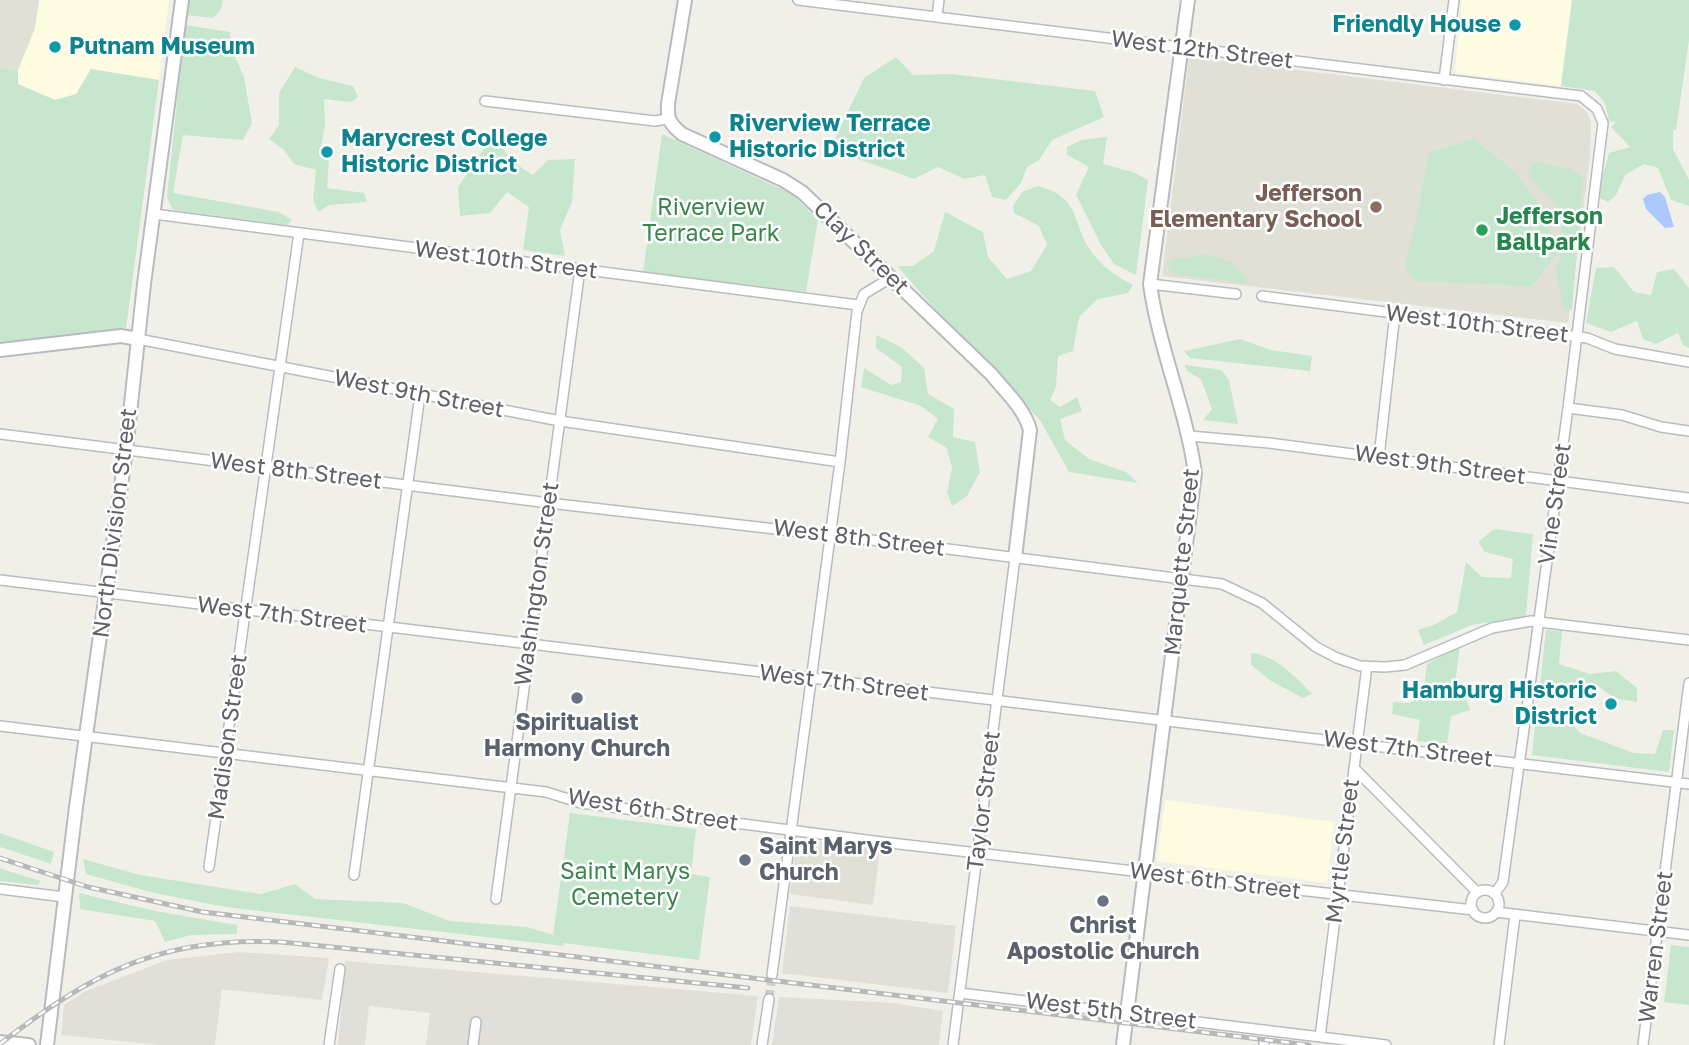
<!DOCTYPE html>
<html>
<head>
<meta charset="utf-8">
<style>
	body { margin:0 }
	canvas { display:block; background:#f1f0e8 }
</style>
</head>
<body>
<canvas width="1689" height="1045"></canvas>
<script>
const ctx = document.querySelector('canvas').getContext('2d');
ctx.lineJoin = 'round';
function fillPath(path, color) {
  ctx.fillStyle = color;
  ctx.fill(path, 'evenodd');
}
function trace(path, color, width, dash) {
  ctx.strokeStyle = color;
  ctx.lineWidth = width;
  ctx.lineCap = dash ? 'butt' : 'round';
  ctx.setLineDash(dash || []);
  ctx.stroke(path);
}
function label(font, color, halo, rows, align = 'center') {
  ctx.font = font + ' "Golos Text",sans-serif';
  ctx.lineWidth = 5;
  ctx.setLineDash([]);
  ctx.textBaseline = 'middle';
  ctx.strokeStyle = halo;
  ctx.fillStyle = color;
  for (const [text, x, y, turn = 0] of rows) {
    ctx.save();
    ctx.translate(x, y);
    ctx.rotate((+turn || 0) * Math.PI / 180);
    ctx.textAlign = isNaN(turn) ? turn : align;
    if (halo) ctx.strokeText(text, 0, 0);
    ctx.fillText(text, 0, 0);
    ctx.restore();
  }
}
fillPath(new Path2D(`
	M 39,0 L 169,0 L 159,80 L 91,69 L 76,95 L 55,100 L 18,84 L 18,70 L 35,28 Z
	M 1462,0 L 1572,0 L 1561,86 L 1457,73 L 1455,70 Z
	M 1165,800 L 1334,822 L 1327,883 L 1157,861 Z`), '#fdfce1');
fillPath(new Path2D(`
	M 790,906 L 956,926 L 948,993 L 782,973 Z
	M 239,952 L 329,958 L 322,1000 L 222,989 L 215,1045 L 160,1045 L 61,1035 L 64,1005 L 86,991 L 167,960 Z
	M 345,961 L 758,996 L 751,1045 L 426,1045 L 430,1013 L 369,1006 L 365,1045 L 338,1045 Z
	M 779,997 L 893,1003 L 943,1011 L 939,1045 L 772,1045 Z`), '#e0dfda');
fillPath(new Path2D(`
	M 0,0 L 39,0 L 35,28 L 18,70 L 0,68 Z
	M 1189,57 L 1577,104 L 1587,112 L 1591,122 L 1590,159 L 1568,323 L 1162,276 Z
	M 797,838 L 880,849 L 873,905 L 790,894 Z`), '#e0e0d6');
fillPath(new Path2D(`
	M 188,0 L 223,0 L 221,9 L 213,18 L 185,15 Z
	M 1572,0 L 1689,0 L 1689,40 L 1676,130 L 1673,130 L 1673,149 L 1689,180 L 1689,206 L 1671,200 L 1658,168 L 1644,164 L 1625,175 L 1616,195 L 1608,202 L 1597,197 L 1609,153 L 1630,147 L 1611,127 L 1616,122 L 1609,121 L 1605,103 L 1595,91 L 1561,86 Z
	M 185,25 L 230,32 L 231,48 L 244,77 L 252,123 L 243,140 L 183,135 L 173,193 L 279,212 L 292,220 L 287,225 L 173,210 L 167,197 Z
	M 896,57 L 913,75 L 951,74 L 1095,91 L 1104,117 L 1052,140 L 1039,160 L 1027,167 L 1021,183 L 1006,200 L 992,197 L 985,175 L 964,179 L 938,167 L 914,179 L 830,149 L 864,78 Z
	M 295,67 L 319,78 L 353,86 L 358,97 L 351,102 L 324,99 L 325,126 L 320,151 L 329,157 L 327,188 L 364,193 L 367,202 L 329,205 L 318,212 L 313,199 L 316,170 L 294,164 L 284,150 L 269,139 L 279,125 L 279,93 Z
	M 0,68 L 18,70 L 18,84 L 55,100 L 76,94 L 91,69 L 159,80 L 126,328 L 0,343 Z
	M 498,128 C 502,157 510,160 533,175 L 548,160 L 575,159 L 572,202 L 560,230 L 565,256 L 523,250 L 529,207 L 507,192 L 490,213 L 460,216 L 458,187 Z
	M 662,134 L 792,194 L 818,220 L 806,292 L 643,272 Z
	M 1107,137 L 1103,164 L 1133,172 L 1148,180 L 1136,275 L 1114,264 L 1101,245 L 1076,195 L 1089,167 L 1067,155 L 1067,147 L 1081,140 Z
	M 1473,139 L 1513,170 L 1540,205 L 1558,252 L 1532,286 L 1415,281 L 1405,267 L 1419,209 L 1429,153 Z
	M 1535,162 L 1568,168 L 1583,176 L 1572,310 L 1564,310 L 1556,270 L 1563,245 L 1559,206 L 1538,186 L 1527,171 Z
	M 1038,186 C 1084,198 1070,225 1094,255 C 1105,269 1118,277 1133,285 L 1128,293 L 1098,299 L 1079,317 L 1073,351 L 1058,356 L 1056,387 L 1050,400 L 1060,407 L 1077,397 L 1082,411 L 1060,419 L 1065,440 L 1089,459 L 1126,472 L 1138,483 L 1069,472 L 1040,420 L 954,330 L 897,266 L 913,266 L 934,251 L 945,212 L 983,232 L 988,257 L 1007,279 L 1031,271 L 1047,245 L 1039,226 L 1014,213 L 1013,206 L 1022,192 Z
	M 1207,254 L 1232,263 L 1247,278 L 1247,283 L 1178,275 L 1168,270 L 1170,260 Z
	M 1614,267 L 1634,292 L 1651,295 L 1657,272 L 1674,269 L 1689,288 L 1689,348 L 1683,345 L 1678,333 L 1656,344 L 1643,339 L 1637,321 L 1611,332 L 1586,323 L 1596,268 Z
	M 876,335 L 901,347 L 924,368 L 928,394 L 954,409 L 953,437 L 975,442 L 980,472 L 967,496 L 952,506 L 947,492 L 952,467 L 946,447 L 928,437 L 938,419 L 921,406 L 861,387 L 864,368 L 891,385 L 901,382 L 902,367 L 876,348 Z
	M 1240,339 L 1271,350 L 1312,356 L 1310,371 L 1190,358 L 1184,351 Z
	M 1185,365 L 1222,370 L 1229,380 L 1238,424 L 1203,420 L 1212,409 L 1201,379 L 1187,371 Z
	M 1494,529 L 1533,534 L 1526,616 L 1472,625 L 1424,645 L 1418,630 L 1434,625 L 1457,612 L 1466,562 L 1482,577 L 1511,578 L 1513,559 L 1485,552 L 1478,542 Z
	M 1546,630 L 1562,631 L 1559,664 L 1590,674 L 1616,671 L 1637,688 L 1637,702 L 1614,698 L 1594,683 L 1583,690 L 1540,685 Z
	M 1460,646 L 1455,683 L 1461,683 L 1470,710 L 1451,716 L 1447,744 L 1417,741 L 1420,720 L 1392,714 L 1393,702 L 1410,703 L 1423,693 L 1427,664 Z
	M 1251,653 C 1272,653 1298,678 1312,694 L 1303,698 L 1271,681 L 1251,665 Z
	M 1576,706 L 1575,727 L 1580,733 L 1634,753 L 1655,754 L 1663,730 L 1674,730 L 1669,772 L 1532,755 L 1535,726 L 1559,727 L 1568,707 Z
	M 570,813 L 696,829 L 691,874 L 710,877 L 699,960 L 563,943 L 564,946 L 225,907 L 150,892 L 86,874 L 83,859 L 140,875 L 261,894 L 295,884 L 315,899 L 403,903 L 450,921 L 527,927 L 553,935 Z
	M 0,833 L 54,852 L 51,864 L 0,847 Z
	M 0,868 L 5,870 L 41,881 L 38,885 L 0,881 Z
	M 79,893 L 155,911 L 237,925 L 237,934 L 191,935 L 165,942 L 155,921 L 80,909 Z
	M 1671,945 L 1689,947 L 1689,1005 L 1664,1002 Z`), '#c6e7cd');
fillPath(new Path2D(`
	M 1660,192 L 1665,197 L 1674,227 L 1665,228 L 1646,209 L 1643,199 L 1647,195 Z`), '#adc8fc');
trace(new Path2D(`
	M 769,999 L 772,975`), '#ccccc8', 9, [9, 4.5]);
const street = new Path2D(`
	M 798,0 L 1581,96 L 1597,109 L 1603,123 L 1568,408 L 1503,882 L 1495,893
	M 937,17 L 939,0
	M 1444,80 L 1454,0
	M 485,101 L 655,121 L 667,119
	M 154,214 L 858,305
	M 1150,284 L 1236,294
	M 1262,296 L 1587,338 L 1615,349 L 1689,362
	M 138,339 L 560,421 L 840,462
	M 1568,408 L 1622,415 L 1661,427 L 1689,431
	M 0,434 L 549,503 L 932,547 L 1222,584 L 1262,603 L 1316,647 L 1337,658 L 1360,666 L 1385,667 L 1405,665 L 1492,628 L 1531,621 L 1689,640
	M 1190,436 L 1269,443 L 1689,498
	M 1379,457 L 1395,313
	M 0,580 C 563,650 1126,714 1689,784
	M 0,726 L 546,792 L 581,803 L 882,842 L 1473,910
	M 1354,768 L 1477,892
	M 209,867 L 299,233
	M 354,875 L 420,395
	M 0,889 L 64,897
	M1471 904a14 14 0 1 1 28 0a14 14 0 1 1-28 0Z
	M 496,899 L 580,269
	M 1496,912 L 1689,935
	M 772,975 L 840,462 L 857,311 L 864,294 L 892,277
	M 960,993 L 1386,1045
	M 1320,1037 L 1367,666
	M 329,1045 L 340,969
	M 473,1045 L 476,1022
	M 762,1045 L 769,999
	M 953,1045 L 1015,558
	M 1264,1045 L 1264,1043
	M 1499,1045 L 1515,915
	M 1643,1045 L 1689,683`);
const secondary = new Path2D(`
	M 685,0 L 668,104 C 667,119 670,124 682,134 L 783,180 L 802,192 L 991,374 C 1005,391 1024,408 1030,430 L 1015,558
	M 0,350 L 121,336 L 138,339
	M 0,1042 L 29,1045
	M 47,1045 L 76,807 L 126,450 L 144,284 L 182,0
	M 1123,1045 L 1195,473 C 1186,408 1159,349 1150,284 L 1188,0`);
trace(street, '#babbc1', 12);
trace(secondary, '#b9bac1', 16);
trace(street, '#fff', 9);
trace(secondary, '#fff', 12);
const rail = new Path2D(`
	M 0,858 L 88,887 L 203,912 L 1309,1045
	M 0,1044 C 91,973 162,936 281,942 L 748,988`);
trace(rail, '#b8b8b9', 5);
trace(rail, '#fff', 2.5, [8]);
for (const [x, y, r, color] of [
	[1515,25,7,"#0f9aa8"],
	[55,47,7,"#0f9aa8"],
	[715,137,7,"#0f9aa8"],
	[327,152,7,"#0f9aa8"],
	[1376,207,7,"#8d6e63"],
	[1482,230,7,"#2e9e5b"],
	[577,698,7,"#6b7280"],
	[1611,704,7,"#0f9aa8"],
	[745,860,7,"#6b7280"],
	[1103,901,7,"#6b7280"]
]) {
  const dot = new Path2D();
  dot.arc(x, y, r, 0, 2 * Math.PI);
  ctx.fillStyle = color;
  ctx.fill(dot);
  trace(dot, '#fff', 2.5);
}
label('bold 23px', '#0d838f', '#fff', [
	["Friendly House",1501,25,"right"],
	["Putnam Museum",69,47],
	["Riverview Terrace",729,124],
	["Historic District",729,150],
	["Marycrest College",341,139],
	["Historic District",341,165],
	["Hamburg Historic",1597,691,"right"],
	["District",1597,717,"right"]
], 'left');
label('23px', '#5f6167', '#fff', [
	["West 12th Street",1202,50,7],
	["Clay Street",861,248,44],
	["West 10th Street",506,260,7],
	["West 10th Street",1477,324,7],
	["West 9th Street",419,394,11],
	["West 9th Street",1440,465,8],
	["West 8th Street",296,471,7],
	["Vine Street",1555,504,-82],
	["North Division Street",115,523,-83],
	["West 8th Street",859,538,7],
	["Marquette Street",1182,562,-84],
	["Washington Street",537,584,-82],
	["West 7th Street",282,615,7],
	["West 7th Street",844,683,7],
	["Madison Street",228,737,-82],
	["West 7th Street",1408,749,7],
	["Taylor Street",984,801,-83],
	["West 6th Street",653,810,9],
	["Myrtle Street",1343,851,-83],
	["West 6th Street",1215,881,7],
	["Warren Street",1656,947,-83],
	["West 5th Street",1111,1011,7]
]);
label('bold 23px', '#785e54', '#fff', [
	["Jefferson",1362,194],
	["Elementary School",1362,220]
], 'right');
label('23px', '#39854d', '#fff', [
	["Riverview",711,208],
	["Terrace Park",711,234],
	["Saint Marys",625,872],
	["Cemetery",625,898]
]);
label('bold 23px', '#27864d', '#fff', [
	["Jefferson",1496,217],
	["Ballpark",1496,243]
], 'left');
label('bold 23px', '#5b616d', '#fff', [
	["Spiritualist",577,723],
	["Harmony Church",577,749],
	["Saint Marys",759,847,"left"],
	["Church",759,873,"left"],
	["Christ",1103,926],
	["Apostolic Church",1103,952]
]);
</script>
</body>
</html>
